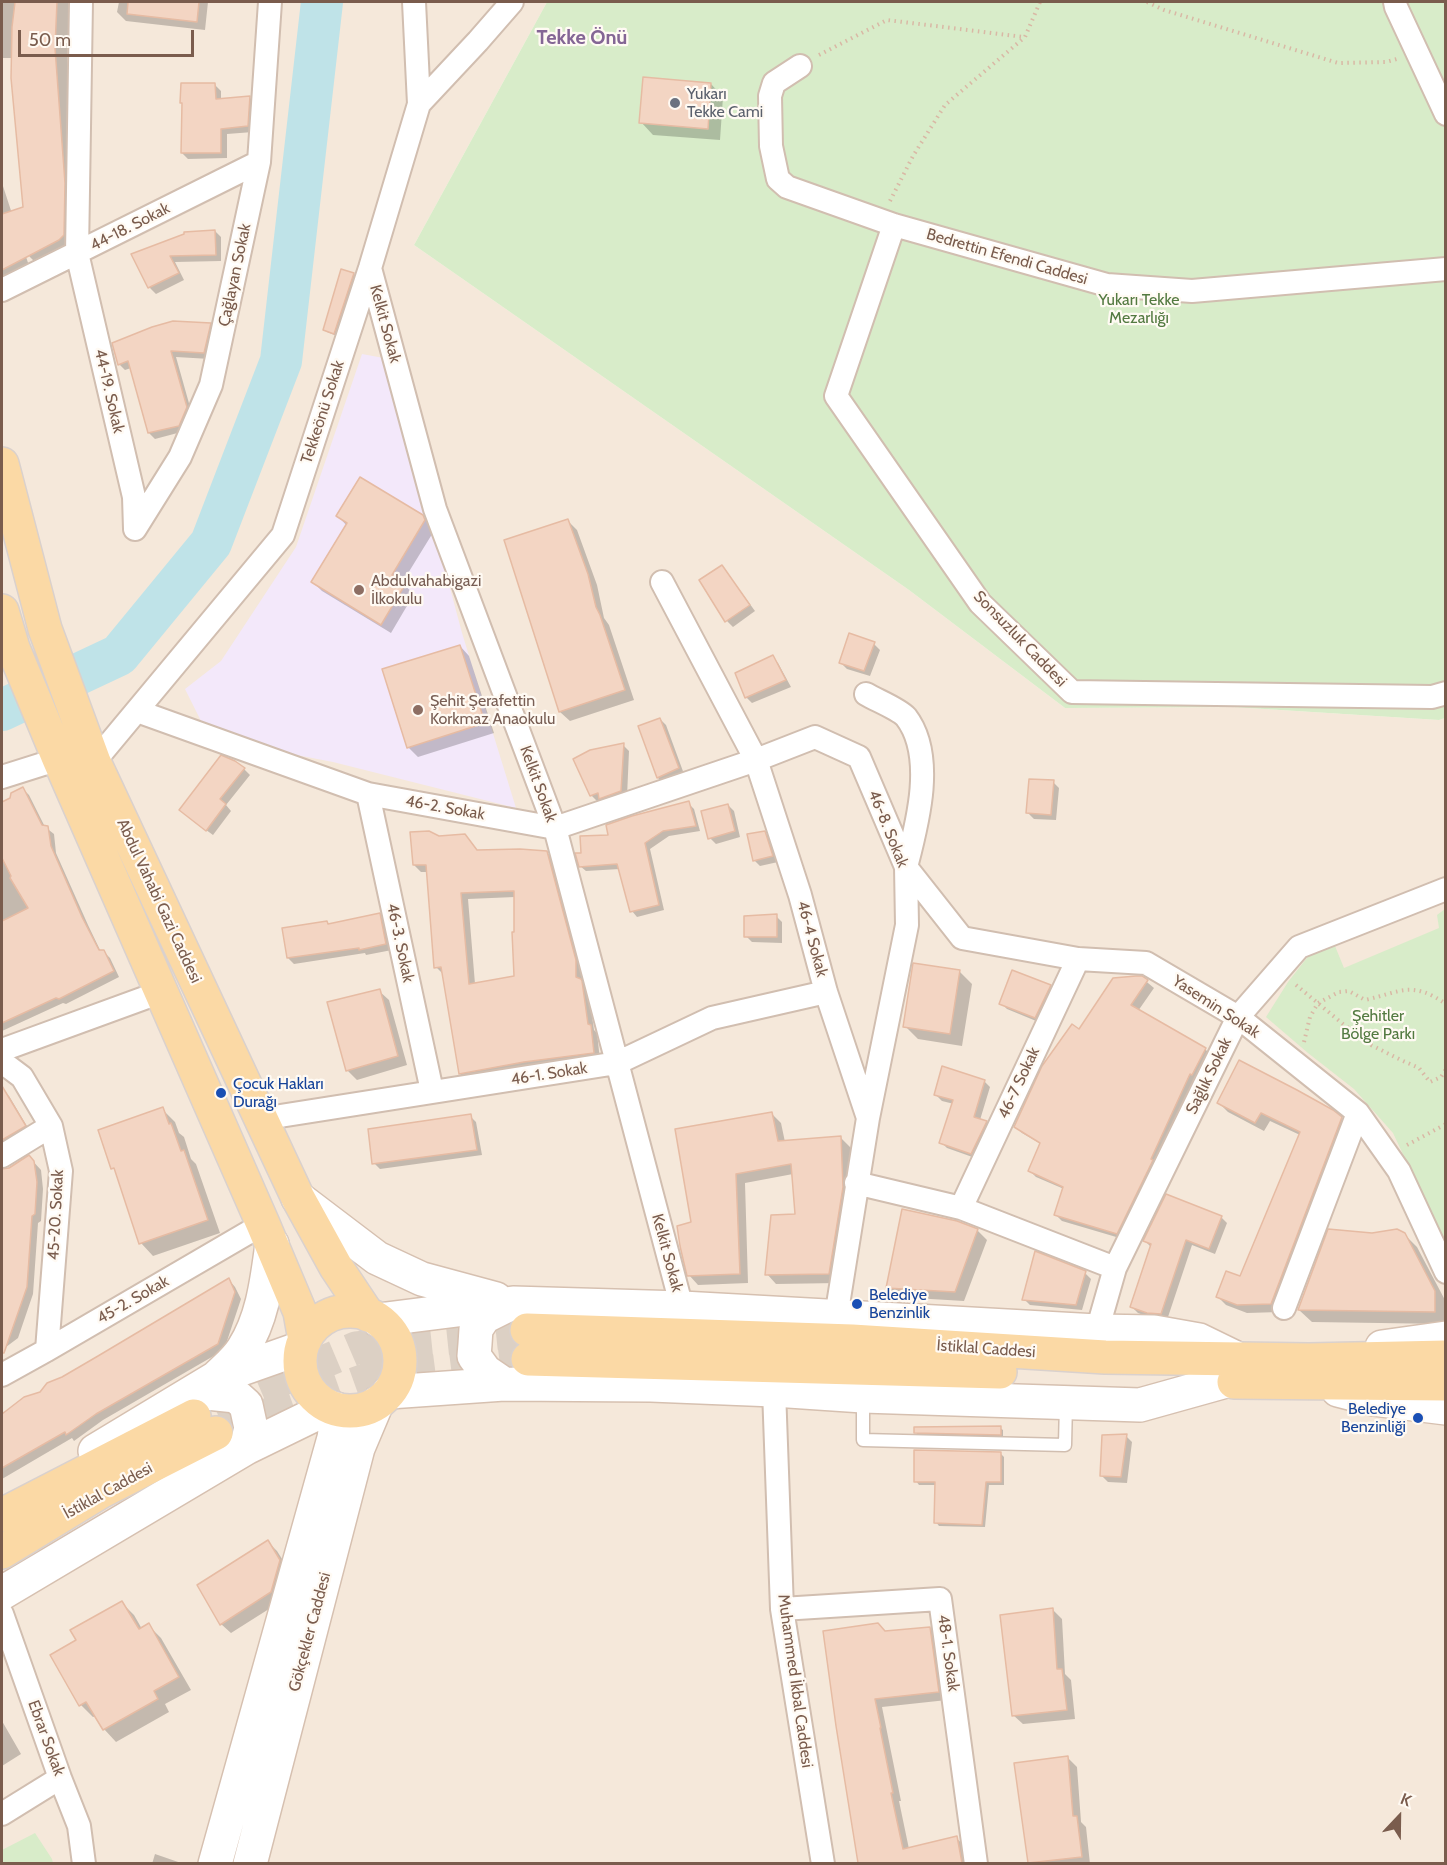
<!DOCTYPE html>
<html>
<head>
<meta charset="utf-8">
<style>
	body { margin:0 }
	#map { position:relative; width:1447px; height:1865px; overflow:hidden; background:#fdf6ec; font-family:Cabin,sans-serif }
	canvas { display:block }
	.frame { position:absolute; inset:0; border:3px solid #7a5c4d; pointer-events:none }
	.north { position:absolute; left:1369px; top:1787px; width:60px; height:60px; -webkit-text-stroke:4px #fffaf3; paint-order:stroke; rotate:22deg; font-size:16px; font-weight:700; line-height:24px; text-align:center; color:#7a5c4d }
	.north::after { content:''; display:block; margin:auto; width:21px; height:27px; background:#7a5c4d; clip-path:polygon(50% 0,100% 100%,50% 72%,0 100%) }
	.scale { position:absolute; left:18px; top:30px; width:176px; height:27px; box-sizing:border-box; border:3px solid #7a5c4d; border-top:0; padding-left:8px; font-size:18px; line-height:21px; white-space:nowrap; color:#7a5c4d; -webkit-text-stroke:4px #fffaf3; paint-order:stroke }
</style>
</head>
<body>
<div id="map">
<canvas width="1447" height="1865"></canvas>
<div class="frame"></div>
<div class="north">K</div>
<div class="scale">50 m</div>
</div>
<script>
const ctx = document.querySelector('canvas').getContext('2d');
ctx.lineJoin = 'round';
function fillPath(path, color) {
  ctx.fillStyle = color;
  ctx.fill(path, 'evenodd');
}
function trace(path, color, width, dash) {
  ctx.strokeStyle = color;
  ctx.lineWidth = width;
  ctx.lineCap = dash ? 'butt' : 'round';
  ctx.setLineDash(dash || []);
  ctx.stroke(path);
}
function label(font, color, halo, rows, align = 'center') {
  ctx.font = font + ' Cabin,sans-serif';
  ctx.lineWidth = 4.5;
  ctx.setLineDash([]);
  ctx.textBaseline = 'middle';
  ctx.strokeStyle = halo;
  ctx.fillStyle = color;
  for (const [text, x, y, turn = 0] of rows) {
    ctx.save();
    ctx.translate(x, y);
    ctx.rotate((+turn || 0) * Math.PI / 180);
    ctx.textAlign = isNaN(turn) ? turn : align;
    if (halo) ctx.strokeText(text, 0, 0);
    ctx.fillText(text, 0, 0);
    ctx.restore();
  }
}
fillPath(new Path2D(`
	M 2,2 L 547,2 L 414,245 L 909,590 L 1065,708 L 1233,707 L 1439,720 L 1445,718 L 1445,1863 L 2,1864 Z`), '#f5e8da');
fillPath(new Path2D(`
	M 362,354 L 389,359 L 462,633 L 516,808 L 333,762 L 281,752 L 202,723 L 185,689 L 221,661 L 296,547 Z`), '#f3e8fa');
fillPath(new Path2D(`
	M 547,2 L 1445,2 L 1445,718 L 1439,720 L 1233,707 L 1065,708 L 909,590 L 414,245 Z
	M 1445,909 L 1445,1243 L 1393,1133 L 1354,1089 L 1308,1053 L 1266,1017 L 1288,982 L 1310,954 L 1335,946 L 1344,968 L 1439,928 L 1437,915 Z
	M 35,1833 L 52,1859 L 53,1863 L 2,1863 L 2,1850 Z`), '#d8ecc9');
fillPath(new Path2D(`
	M 2,2 L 70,2 L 67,61 L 77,197 L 76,248 L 41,268 L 29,256 L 13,78 L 13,58 L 2,58 Z
	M 119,2 L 208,2 L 205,30 L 126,21 L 117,12 Z
	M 711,84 L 723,97 L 720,140 L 653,135 L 641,122 Z
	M 215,85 L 221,91 L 221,100 L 249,97 L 255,103 L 253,132 L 227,134 L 227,158 L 188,159 L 182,153 L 184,105 L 182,103 Z
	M 2,183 L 31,272 L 2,291 Z
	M 215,231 L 221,237 L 221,261 L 175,262 L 184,280 L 156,294 L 150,288 L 133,255 Z
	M 354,274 L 356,276 L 337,336 L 327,332 L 324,330 Z
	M 210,324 L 216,330 L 210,359 L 176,357 L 192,414 L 185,431 L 155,439 L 149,433 L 131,368 L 125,370 L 119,364 Z
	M 338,516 L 422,516 L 432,526 L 434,531 L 402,583 L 414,594 L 391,633 L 322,591 L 313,582 L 347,526 Z
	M 568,521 L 577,530 L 597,585 L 604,618 L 609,625 L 634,700 L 570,721 L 560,712 L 506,541 Z
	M 727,573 L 755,611 L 733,627 L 727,621 Z
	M 874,644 L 880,650 L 870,676 L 847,669 L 841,663 Z
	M 460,646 L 469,656 L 494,733 L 418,757 L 408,747 Z
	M 772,657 L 778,663 L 791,687 L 752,703 L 746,697 Z
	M 660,719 L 666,725 L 684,774 L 664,784 L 658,778 Z
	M 623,745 L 629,751 L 627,797 L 607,804 L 602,799 L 597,801 L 591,795 Z
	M 244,769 L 250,775 L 226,805 L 231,811 L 213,835 L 187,816 Z
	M 1053,782 L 1059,788 L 1056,820 L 1034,819 L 1028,813 Z
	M 23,789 L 29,795 L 45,827 L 54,834 L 56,853 L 88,925 L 101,952 L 104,952 L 110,958 L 119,977 L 66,1004 L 63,1003 L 2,1031 L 2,804 L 12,799 Z
	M 688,803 L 694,809 L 700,831 L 669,836 L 650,849 L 664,910 L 637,917 L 632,911 L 620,869 L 586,871 L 580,866 L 583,854 L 610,836 Z
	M 728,805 L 734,811 L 740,837 L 716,844 L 710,838 Z
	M 765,833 L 771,839 L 778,862 L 760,866 L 754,860 Z
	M 465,836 L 478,851 L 546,852 L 554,859 L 582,968 L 582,982 L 588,988 L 594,1030 L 597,1033 L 600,1060 L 467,1080 L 460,1074 L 444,975 L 436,967 L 428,872 L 421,872 L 414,865 L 438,838 ZM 515,897 L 516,977 L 475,984 L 468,899 Z
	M 379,915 L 385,921 L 392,950 L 366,955 L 365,953 L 294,964 L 288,958 L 327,922 L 330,925 Z
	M 776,916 L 782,922 L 782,943 L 752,942 L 746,936 Z
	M 959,971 L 972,984 L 962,1046 L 918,1039 L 905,1026 Z
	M 1142,978 L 1154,988 L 1138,1011 L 1205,1049 L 1212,1056 L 1123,1239 L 1062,1221 L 1056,1215 L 1064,1189 L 1036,1177 L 1030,1171 L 1041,1144 L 1022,1133 L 1016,1127 L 1079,1031 Z
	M 1050,987 L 1056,993 L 1041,1023 L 1007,1009 L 1001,1003 Z
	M 379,991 L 389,1000 L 407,1065 L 357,1080 L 347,1070 Z
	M 984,1081 L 990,1087 L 980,1120 L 986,1122 L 992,1128 L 978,1159 L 947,1148 L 941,1142 L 954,1104 L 942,1101 L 936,1095 Z
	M 2,1090 L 9,1096 L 31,1133 L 2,1151 Z
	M 1219,1103 L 1341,1119 L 1350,1127 L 1280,1312 L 1247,1313 L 1226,1305 L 1218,1297 L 1240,1278 L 1300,1135 L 1270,1121 L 1264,1131 L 1228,1112 Z
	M 162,1109 L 175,1122 L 179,1133 L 184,1137 L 191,1159 L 196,1164 L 220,1233 L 153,1256 L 141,1243 L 118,1173 L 113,1168 Z
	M 771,1113 L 781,1123 L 785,1142 L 840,1137 L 850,1147 L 852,1197 L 838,1283 L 776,1284 L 767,1274 L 796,1216 L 793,1174 L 745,1183 L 748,1283 L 698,1285 L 689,1275 L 692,1223 Z
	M 470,1116 L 476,1122 L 482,1155 L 380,1169 L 374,1163 Z
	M 29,1157 L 41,1170 L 43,1189 L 41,1221 L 38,1223 L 33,1294 L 18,1338 L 2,1350 L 2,1171 Z
	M 1221,1217 L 1227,1223 L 1215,1254 L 1192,1245 L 1167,1320 L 1154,1319 L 1138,1313 L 1132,1307 L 1151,1247 L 1145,1241 Z
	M 977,1230 L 987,1240 L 964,1301 L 897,1297 L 888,1287 Z
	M 1372,1234 L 1404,1234 L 1417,1247 L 1446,1302 L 1446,1324 L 1312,1322 L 1299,1310 Z
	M 1085,1273 L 1091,1279 L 1082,1310 L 1030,1305 L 1024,1299 Z
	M 229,1280 L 235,1287 L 241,1299 L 224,1350 L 103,1420 L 74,1441 L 72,1438 L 2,1479 L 2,1411 L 5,1413 L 41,1393 L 63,1378 Z
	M 1000,1428 L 1003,1430 L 1003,1437 L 918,1435 L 916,1432 Z
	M 1126,1436 L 1132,1442 L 1127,1483 L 1108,1482 L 1102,1476 Z
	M 1000,1453 L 1004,1457 L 1004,1485 L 989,1485 L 985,1527 L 939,1526 L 936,1522 L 937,1485 L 919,1485 L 916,1481 Z
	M 268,1542 L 277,1551 L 289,1570 L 280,1602 L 231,1633 L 221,1624 Z
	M 122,1603 L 134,1615 L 142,1629 L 148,1625 L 161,1638 L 191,1690 L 165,1704 L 169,1712 L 116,1742 L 104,1729 L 96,1716 L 93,1717 L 81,1705 L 78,1641 Z
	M 1053,1610 L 1062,1619 L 1065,1674 L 1071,1680 L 1075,1719 L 1023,1724 L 1013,1715 Z
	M 930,1628 L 938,1637 L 947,1700 L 882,1707 L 901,1801 L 899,1801 L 909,1849 L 956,1838 L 965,1846 L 968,1864 L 860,1864 L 837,1726 L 886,1633 Z
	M 2,1721 L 21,1754 L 2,1766 Z
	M 1067,1757 L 1077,1767 L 1081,1822 L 1086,1827 L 1090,1864 L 1031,1864 L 1030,1862 Z
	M 155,1854 L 184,1864 L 152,1864 Z`), '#0003');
trace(new Path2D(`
	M 2,710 L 119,655 L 211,543 L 281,361 L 322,2`), '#bfe3e8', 42);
const building = new Path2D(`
	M 15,2 L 57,2 L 55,48 L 65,183 L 64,235 L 59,240 L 2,270 L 2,214 L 23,207 L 11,78 L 12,27 Z
	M 128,2 L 199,2 L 197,22 L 127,14 Z
	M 643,77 L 711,83 L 708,129 L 639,123 Z
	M 181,83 L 215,83 L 216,99 L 250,96 L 248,126 L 221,129 L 221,153 L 181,153 L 182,103 L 180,103 Z
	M 215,230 L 216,255 L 170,256 L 179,273 L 148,288 L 131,254 L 184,234 L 184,232 Z
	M 341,269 L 354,273 L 334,334 L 323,330 Z
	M 173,321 L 211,323 L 204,353 L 171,351 L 187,407 L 179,426 L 148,433 L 128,361 L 118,365 L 112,343 L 152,327 Z
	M 360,477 L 423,515 L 425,520 L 392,575 L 406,583 L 381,625 L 311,582 L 347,523 L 336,516 Z
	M 568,519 L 588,574 L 596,607 L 600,615 L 625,690 L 559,712 L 504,540 Z
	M 722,565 L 750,605 L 725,622 L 699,580 Z
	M 849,633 L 875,642 L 864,671 L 839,663 Z
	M 460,645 L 485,723 L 407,748 L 382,669 Z
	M 773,655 L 786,680 L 745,698 L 735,673 Z
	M 660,718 L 679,768 L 657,778 L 638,726 Z
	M 624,743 L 621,791 L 599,799 L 598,793 L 590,796 L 573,759 L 590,750 Z
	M 221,755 L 235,761 L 245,768 L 220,799 L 226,804 L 206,831 L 179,810 Z
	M 1029,779 L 1054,780 L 1051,815 L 1026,813 Z
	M 23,787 L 42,825 L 48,826 L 51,846 L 82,917 L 99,950 L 104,950 L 114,971 L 59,999 L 56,998 L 2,1023 L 2,921 L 28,908 L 10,878 L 11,876 L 2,858 L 2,802 L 10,798 L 11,793 Z
	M 689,801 L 696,826 L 663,831 L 645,843 L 659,905 L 630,912 L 617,864 L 579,867 L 575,853 L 581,853 L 580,836 L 608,835 L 606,825 L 632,816 Z
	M 728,804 L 735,831 L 708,839 L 701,811 Z
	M 429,831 L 439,836 L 465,834 L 477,850 L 520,849 L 547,851 L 576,960 L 576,977 L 581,979 L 582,981 L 588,1024 L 591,1025 L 594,1053 L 524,1062 L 459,1074 L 441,967 L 434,968 L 426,865 L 413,865 L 410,832 ZM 514,891 L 514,932 L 512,932 L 514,976 L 469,984 L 461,893 Z
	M 765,831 L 773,856 L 753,861 L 747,834 Z
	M 380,913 L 386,944 L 359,950 L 359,948 L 287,958 L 282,928 L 327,921 L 328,924 Z
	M 777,914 L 777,937 L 744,937 L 744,916 Z
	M 913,963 L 960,970 L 950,1034 L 903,1027 Z
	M 1012,970 L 1051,985 L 1035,1018 L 999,1004 Z
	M 1136,976 L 1142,976 L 1148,980 L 1131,1005 L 1206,1048 L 1192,1075 L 1190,1074 L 1151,1159 L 1153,1160 L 1117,1234 L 1054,1215 L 1063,1187 L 1028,1171 L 1040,1143 L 1014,1127 L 1042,1066 L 1072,1024 L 1079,1029 L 1113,978 Z
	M 380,989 L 398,1056 L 346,1071 L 327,1002 Z
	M 1239,1060 L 1297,1090 L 1333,1110 L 1342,1117 L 1271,1304 L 1237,1305 L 1216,1297 L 1226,1271 L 1240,1276 L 1300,1132 L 1261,1113 L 1255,1123 L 1217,1103 Z
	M 942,1066 L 985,1080 L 974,1117 L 987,1121 L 971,1154 L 939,1143 L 953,1100 L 934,1095 Z
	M 2,1086 L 26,1126 L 2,1140 Z
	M 163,1107 L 169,1124 L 171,1123 L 181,1151 L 184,1150 L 208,1220 L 139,1244 L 114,1168 L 111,1169 L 98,1130 Z
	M 772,1112 L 778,1141 L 841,1136 L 843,1187 L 829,1274 L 765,1275 L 771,1215 L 795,1214 L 791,1164 L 736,1174 L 740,1274 L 687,1276 L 680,1246 L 677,1226 L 691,1222 L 675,1129 Z
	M 471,1114 L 477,1150 L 372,1164 L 368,1129 Z
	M 29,1155 L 34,1161 L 37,1182 L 35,1214 L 32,1216 L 27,1287 L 4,1353 L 2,1353 L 2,1169 L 9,1168 Z
	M 1166,1194 L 1222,1216 L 1209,1249 L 1186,1240 L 1161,1314 L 1147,1313 L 1130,1307 L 1151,1244 L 1143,1241 Z
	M 902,1209 L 957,1221 L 978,1229 L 955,1292 L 886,1288 Z
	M 1328,1229 L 1372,1233 L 1397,1229 L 1405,1233 L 1435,1291 L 1435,1312 L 1298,1310 Z
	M 1035,1251 L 1086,1271 L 1076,1305 L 1022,1300 Z
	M 229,1278 L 235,1292 L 218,1344 L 96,1414 L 66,1435 L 65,1432 L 2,1468 L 2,1414 L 24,1397 L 40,1392 L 47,1383 L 62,1377 L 98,1356 Z
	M 1001,1426 L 1001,1435 L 914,1433 L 914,1427 Z
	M 1127,1434 L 1121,1477 L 1100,1476 L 1102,1435 Z
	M 914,1450 L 1001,1452 L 1001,1482 L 986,1482 L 982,1525 L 934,1523 L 935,1482 L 914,1482 Z
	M 268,1540 L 280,1560 L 271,1592 L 220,1625 L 197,1585 Z
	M 122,1601 L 139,1629 L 149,1623 L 179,1677 L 154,1691 L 158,1699 L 103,1730 L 86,1702 L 79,1706 L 50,1655 L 76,1640 L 70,1630 Z
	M 1053,1608 L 1057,1669 L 1062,1669 L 1067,1710 L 1012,1716 L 1000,1615 Z
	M 878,1623 L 885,1631 L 930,1627 L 939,1692 L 875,1699 L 881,1728 L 880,1728 L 893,1793 L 891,1793 L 903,1849 L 957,1836 L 962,1863 L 858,1863 L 836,1726 L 823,1631 Z
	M 1068,1756 L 1073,1816 L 1077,1816 L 1082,1857 L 1028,1863 L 1014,1763 Z`);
fillPath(building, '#f3d5c3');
trace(building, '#e6bba3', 1.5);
trace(new Path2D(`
	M 215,1408 L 356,1348 L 527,1330
	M 216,1433 L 365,1380 L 528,1359`), '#dcd0c4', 33, [33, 16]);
const lane = new Path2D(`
	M 863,1396 L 863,1440 L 1065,1445 L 1066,1403`);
const street = new Path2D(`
	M 81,2 L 77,253 L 134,497 L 135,529
	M 1395,2 L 1396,7 L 1446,114
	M 800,66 L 774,83 L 770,96 L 771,146 L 778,179 L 787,187 L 894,225 L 1107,285 L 1192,291 L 1446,269
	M 419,104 L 478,41 L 512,2
	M 894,225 L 836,396 L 980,603 L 1072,692 L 1432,697 L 1446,693
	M 370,268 L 435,509 L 555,828 L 682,1308
	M 2,290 L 259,162
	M 135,529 L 180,457 L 211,385 L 259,162 L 270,2
	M 662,582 L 756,760 L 800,895 L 826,992 L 868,1118 L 836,1317
	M 866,694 C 876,700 899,709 906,717 C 936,756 917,825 906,867 L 962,938 L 1078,959 L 1146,963 L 1238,1017 L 1358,1113 L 1399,1171 L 1446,1272
	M 137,711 L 368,794 L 555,828 L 756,760 L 815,737 L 859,757 L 906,867 L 907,925 L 868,1118
	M 94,762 L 283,535 L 370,268 L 419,104 L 414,2
	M 2,777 L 59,759
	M 368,794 L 432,1091
	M 2,1050 L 161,992
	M 2,1062 L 22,1077 L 51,1126 L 61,1171 L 47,1350
	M 261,1119 L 617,1063 L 712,1018 L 826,992
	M 2,1156 L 51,1126
	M 856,1183 L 961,1208 L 1115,1268
	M 961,1208 L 1078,959
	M 1284,1308 L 1358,1113
	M 1097,1331 L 1115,1268 L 1238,1017 L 1299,947 L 1446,889
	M 2,1375 L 47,1350 L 263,1224
	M 774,1390 L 782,1609 L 823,1864
	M 782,1609 L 940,1599 L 976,1864
	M 2,1614 L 60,1778 L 79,1826 L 84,1864
	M 2,1814 L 60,1778`);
const secondary = new Path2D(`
	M 298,1198 L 377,1258 L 422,1279 L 496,1299
	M 378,1320 L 513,1303 L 682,1308 L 1097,1331 L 1154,1332 L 1199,1340 L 1238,1359
	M 1382,1347 L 1446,1338
	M 217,1377 C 225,1369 236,1360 243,1349 C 263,1318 267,1280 272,1244
	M 504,1384 L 485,1371 L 474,1356 L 475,1344 L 476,1329 L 484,1317 L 508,1305
	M 1338,1390 L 1373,1399 L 1446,1408
	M 389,1392 L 504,1384 L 651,1385 L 774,1390 L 863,1396 L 1140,1405 L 1226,1381
	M 191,1397 L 207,1393 L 236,1396 L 246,1405 L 251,1428 L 246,1448
	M 95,1451 L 216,1378 L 301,1348
	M 2,1593 L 246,1448 L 330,1407
	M 215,1864 L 334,1438 L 336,1424 L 336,1409
	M 250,1864 L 358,1448 L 377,1403`);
const primary = new Path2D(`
	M 2,464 L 45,629 L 94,762 L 298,1198 L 336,1267 L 368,1315
	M 2,611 L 13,648 L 59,759 L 263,1224 L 300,1312 L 305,1340
	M300 1361a50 50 0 1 1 100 0a50 50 0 1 1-100 0Z
	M 527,1330 L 852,1341 L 1105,1357 L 1309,1360 L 1446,1357
	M 528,1359 L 1000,1372
	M 1234,1382 L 1446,1384
	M 2,1515 L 194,1416
	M 2,1552 L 102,1491 L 216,1433`);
trace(lane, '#d1beb0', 15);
trace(street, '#d1beb0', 26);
trace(secondary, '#d6c0b0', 36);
trace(primary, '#dad1cd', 36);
trace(new Path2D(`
	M 1147,2 L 1164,10 L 1338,63 L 1386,62 L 1397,59
	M 819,55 L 887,20 L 1024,37
	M 890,201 L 913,156 L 945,105 L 1025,37 L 1040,2
	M 1296,985 L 1343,1024 L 1371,1045 L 1401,1060 L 1419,1068 L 1430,1082 L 1441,1077 L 1446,1069
	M 1304,1042 L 1310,1017 L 1318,1003 L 1339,992 L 1349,991 L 1365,1000 C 1401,992 1411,980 1446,1004
	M 1407,1145 L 1446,1124`), '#d9b8a5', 4, [1.5, 4.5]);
trace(lane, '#fff', 12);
trace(street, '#fff', 22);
trace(secondary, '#fff', 33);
trace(primary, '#fbd9a5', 33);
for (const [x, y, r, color] of [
	[675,103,6,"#6b7280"],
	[359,590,6,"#8d6e63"],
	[418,710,6,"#8d6e63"],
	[221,1093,6,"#1a4fb4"],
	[857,1304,6,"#1a4fb4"],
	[1418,1418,6,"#1a4fb4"]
]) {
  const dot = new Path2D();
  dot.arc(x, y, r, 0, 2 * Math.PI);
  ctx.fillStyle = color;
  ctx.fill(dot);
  trace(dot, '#fffaf3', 2);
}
label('16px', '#5b616d', '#fffaf3', [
	["Yukarı",687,94],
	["Tekke Cami",687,112]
], 'left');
label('16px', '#7a5c4d', '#fffaf3', [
	["44-18. Sokak",130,227,-27],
	["Bedrettin Efendi Caddesi",1007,257,16],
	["Çağlayan Sokak",235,275,-78],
	["Kelkit Sokak",385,324,75],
	["44-19. Sokak",109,391,77],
	["Tekkeönü Sokak",323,412,-72],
	["Sonsuzluk Caddesi",1020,639,46],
	["Kelkit Sokak",538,784,70],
	["46-2. Sokak",445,808,10],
	["46-8. Sokak",888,829,68],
	["Abdul Vahabi Gazi Caddesi",159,901,65],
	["46-4 Sokak",812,939,75],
	["46-3. Sokak",400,943,78],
	["Yasemin Sokak",1216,1007,33],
	["46-1. Sokak",549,1074,-9],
	["Sağlık Sokak",1209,1076,-64],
	["46-7 Sokak",1019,1083,-65],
	["45-20. Sokak",56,1215,-87],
	["Kelkit Sokak",667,1253,75],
	["45-2. Sokak",133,1300,-30],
	["İstiklal Caddesi",986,1349,4],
	["İstiklal Caddesi",108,1491,-29],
	["Gökçekler Caddesi",310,1632,-75],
	["48-1. Sokak",948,1653,82],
	["Muhammed İkbal Caddesi",795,1681,82],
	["Ebrar Sokak",46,1738,70]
]);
label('16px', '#537a41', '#fffaf3', [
	["Yukarı Tekke",1139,300],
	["Mezarlığı",1139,318],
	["Şehitler",1378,1016],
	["Bölge Parkı",1378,1034]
]);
label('16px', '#785e54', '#fffaf3', [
	["Abdulvahabigazi",371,581],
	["İlkokulu",371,599],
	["Şehit Şerafettin",430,701],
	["Korkmaz Anaokulu",430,719]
], 'left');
label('16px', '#164399', '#fffaf3', [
	["Çocuk Hakları",233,1084],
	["Durağı",233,1102],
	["Belediye",869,1295],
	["Benzinlik",869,1313],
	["Belediye",1406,1409,"right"],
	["Benzinliği",1406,1427,"right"]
], 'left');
label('bold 20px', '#846695', '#fffaf3', [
	["Tekke Önü",582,38]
]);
</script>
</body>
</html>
